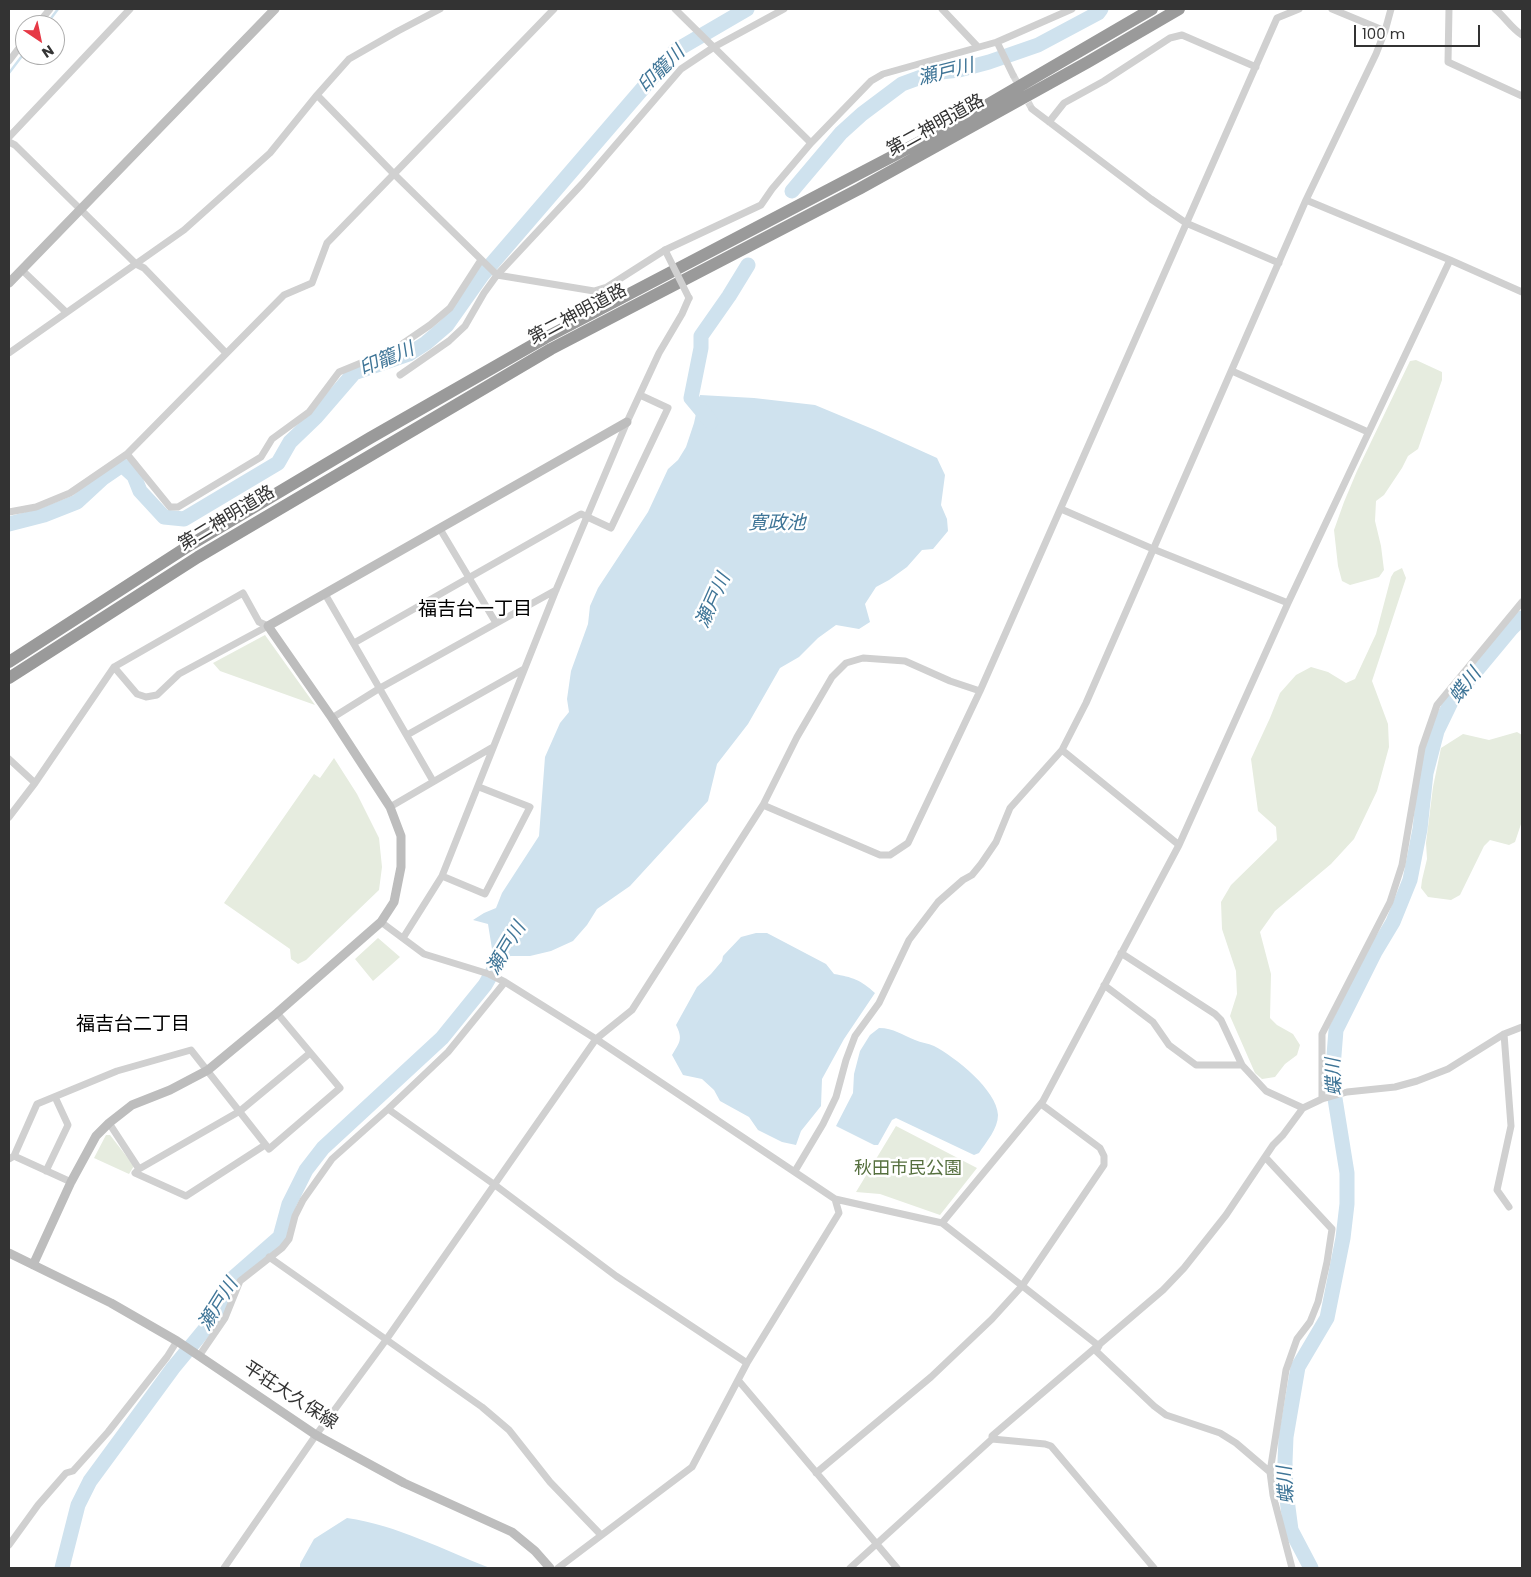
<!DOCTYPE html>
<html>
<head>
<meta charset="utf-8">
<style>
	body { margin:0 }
	#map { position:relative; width:1531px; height:1577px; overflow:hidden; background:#fff; font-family:Poppins,sans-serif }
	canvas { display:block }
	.frame { position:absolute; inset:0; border:10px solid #333; pointer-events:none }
	.north { position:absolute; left:15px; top:15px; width:50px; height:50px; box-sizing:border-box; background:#fff; border:1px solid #adadad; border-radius:50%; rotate:146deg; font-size:14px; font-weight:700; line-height:20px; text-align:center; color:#333 }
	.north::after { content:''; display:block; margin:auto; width:18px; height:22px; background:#e63946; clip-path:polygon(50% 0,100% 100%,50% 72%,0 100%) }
	.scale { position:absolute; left:1354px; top:25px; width:126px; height:22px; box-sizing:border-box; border:2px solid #333; border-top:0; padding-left:6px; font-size:15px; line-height:18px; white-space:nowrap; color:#333; -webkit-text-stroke:4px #fff; paint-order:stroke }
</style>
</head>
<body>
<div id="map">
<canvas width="1531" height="1577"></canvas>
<div class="frame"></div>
<div class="north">N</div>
<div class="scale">100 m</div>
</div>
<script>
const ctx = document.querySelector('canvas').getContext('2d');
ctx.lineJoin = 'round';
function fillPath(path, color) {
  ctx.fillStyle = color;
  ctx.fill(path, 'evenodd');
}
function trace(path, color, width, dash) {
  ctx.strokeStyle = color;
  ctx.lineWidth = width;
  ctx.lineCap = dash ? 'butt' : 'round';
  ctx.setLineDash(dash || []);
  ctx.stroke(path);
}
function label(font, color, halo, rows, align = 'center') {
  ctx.font = font + ' Poppins,"Noto Sans JP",sans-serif';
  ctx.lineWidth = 5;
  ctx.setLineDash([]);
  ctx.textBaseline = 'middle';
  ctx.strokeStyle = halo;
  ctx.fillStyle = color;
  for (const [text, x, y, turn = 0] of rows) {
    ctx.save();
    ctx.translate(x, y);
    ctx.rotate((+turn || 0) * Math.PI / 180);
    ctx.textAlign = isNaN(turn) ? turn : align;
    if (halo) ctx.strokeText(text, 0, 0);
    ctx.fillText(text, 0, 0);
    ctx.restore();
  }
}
fillPath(new Path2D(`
	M 1416,360 L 1442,372 L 1442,380 L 1418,449 L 1408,456 L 1402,468 L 1384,495 L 1376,501 L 1375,521 L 1381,546 L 1384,570 L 1379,577 L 1350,585 L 1342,581 L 1338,566 L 1334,530 L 1344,502 L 1357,471 L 1410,361 Z
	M 1402,568 L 1406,578 L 1372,681 L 1388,724 L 1389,747 L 1377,791 L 1354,839 L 1331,864 L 1275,911 L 1260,932 L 1271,974 L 1270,1018 L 1277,1025 L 1293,1034 L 1300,1045 L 1297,1055 L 1285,1064 L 1275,1077 L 1262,1079 L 1255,1073 L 1230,1016 L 1237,994 L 1236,971 L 1222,929 L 1221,902 L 1231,885 L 1277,840 L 1276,827 L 1258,811 L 1251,759 L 1270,718 L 1280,693 L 1296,675 L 1311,667 L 1328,672 L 1346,683 L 1355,679 L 1376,634 L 1391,577 L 1394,572 Z
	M 265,635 L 315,705 L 220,671 L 213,663 Z
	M 1517,732 L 1522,735 L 1521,762 L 1522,763 L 1522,821 L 1515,842 L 1509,845 L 1490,840 L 1484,846 L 1460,895 L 1451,900 L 1428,897 L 1421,888 L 1422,880 L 1427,859 L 1426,843 L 1433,787 L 1441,748 L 1463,734 L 1489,740 Z
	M 334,758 L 357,794 L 379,838 L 382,867 L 379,890 L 306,960 L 298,964 L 291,959 L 290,949 L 224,903 L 314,774 L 320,778 Z
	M 378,938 L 400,957 L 373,981 L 355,959 Z
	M 896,1126 L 977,1168 L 940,1215 L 880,1194 L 856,1192 Z
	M 106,1135 L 110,1135 L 134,1166 L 129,1174 L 94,1158 Z`), '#e6ecdf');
fillPath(new Path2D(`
	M 700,395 L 754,398 L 815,405 L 875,430 L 937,458 L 945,475 L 941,505 L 947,519 L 948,531 L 933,549 L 922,550 L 907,567 L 889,580 L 876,587 L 865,604 L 870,622 L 859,629 L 836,625 L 818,638 L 799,657 L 780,668 L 748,724 L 717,764 L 708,801 L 630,886 L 597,909 L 587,925 L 573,941 L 551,951 L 530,956 L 501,956 L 492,949 L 488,924 L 473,920 L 484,913 L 496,908 L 502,893 L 539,836 L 545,757 L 560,723 L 569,712 L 567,699 L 571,671 L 588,624 L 590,606 L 598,588 L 648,512 L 668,469 L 678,460 L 686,447 L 694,423 Z
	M 756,933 L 767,933 L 826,964 L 834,974 C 852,977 861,980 875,993 L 844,1039 L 822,1079 L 821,1106 L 801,1131 L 796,1145 L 782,1142 L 758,1130 L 749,1117 L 720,1101 L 714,1090 L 702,1079 L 683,1075 L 672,1055 C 680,1042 683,1039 676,1025 L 697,987 L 711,974 L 722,961 L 723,956 L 741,937 Z
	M 879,1028 C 894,1028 902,1035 915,1040 C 921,1043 928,1043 934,1046 C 955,1057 997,1090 998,1115 C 998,1129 986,1142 979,1153 L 974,1155 L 896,1118 L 892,1120 L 878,1145 L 874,1145 L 836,1126 L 853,1093 L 854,1074 L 860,1051 L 870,1035 Z
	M 347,1518 C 397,1525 443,1550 490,1568 L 300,1568 L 300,1564 L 314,1539 Z`), '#cfe2ee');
trace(new Path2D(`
	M 46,25 L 58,9
	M 9,73 L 25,52`), '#cfe2ee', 2.5);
trace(new Path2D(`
	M 792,191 L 841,133 L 862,114 L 902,84 L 932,73 L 959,70 L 989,62 L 1038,45 L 1098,13 L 1101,9
	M 711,422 L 691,398 L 701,348 L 701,336 L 729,296 L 748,265
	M 9,524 L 44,515 L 77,502 L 103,478 L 122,465 L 134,476 L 140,491 L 164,517 L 184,519 L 278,463 L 290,442 L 316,417 L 354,373 L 409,354 L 426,343 L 447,325 L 483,274 L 675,51 L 747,9
	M 62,1568 L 78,1505 L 90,1481 L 173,1368 L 206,1328 L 221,1305 L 232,1279 L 280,1237 L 289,1204 L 306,1170 L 323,1148 L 442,1038 L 485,985 L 511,940
	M 1311,1568 L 1291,1530 L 1286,1492 L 1285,1462 L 1286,1437 L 1298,1367 L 1327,1318 L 1343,1238 L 1347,1204 L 1347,1173 L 1332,1080 L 1336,1030 L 1375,952 L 1393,922 L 1410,880 L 1420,829 L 1426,773 L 1437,731 L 1452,700 L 1511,629 L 1522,618`), '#cfe2ee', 15);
trace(new Path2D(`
	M 1013,75 L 1032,109`), '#d6d6d6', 7, [7, 3.5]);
trace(new Path2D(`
	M 942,9 L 978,47
	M 1332,9 L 1385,31
	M 1449,9 L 1448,62 L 1522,96
	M 1495,9 C 1505,17 1511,28 1522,35
	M 37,25 L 50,9
	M 997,42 L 1013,75
	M 9,61 L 25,40
	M 317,95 L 394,174 L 497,275 L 594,291 L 607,287 L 665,250 L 761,205 L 772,189 L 811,143 L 675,9
	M 1032,109 L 1151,199 L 1186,223 L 1279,263
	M 1049,122 L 1064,103 L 1104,81 L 1170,38 L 1182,35 L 1256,67
	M 9,137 L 130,9
	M 9,142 L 15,145 L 136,264 L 144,268 L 226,353
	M 811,143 L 871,81 L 883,74 L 997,42 L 1072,9
	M 1306,200 L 1450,260 L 1522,292
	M 22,270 L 66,312
	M 9,353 L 184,230 L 270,153 L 317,95 L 349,59 L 398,31 L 440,9
	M 1232,371 L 1368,432
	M 400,375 L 449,341 L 465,326 L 484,293 L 497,275 L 582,184 L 681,69 L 714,47 L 784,9
	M 127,454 L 170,507 L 178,507 L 261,457 L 272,439 L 309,412 L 339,372 L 395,349 L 430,325 L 450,308 L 481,260
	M 1061,509 L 1153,549 L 1288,603
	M 9,512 L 36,507 L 70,493 L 127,454 L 284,295 L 312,283 L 327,243 L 554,9
	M 440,529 L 496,623
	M 325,594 L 433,781
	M 354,643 L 581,514 L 611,528 L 668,408 L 640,395
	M 114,667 L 137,694 L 146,697 L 157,695 L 179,674 L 268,626
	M 332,718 L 380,688 L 556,590
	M 407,735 L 524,669
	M 1062,750 L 1179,845
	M 9,759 L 35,783
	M 763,805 L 880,855 L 890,855 L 908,843 L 980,691 L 1277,18 L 1299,9
	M 390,807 L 493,747
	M 9,817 L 35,783 L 114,667 L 243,593 L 259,622 L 268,626
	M 442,876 L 485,894 L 530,807 L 479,787
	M 381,922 L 424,954 L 489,974 L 505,982 L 596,1039 L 835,1199 L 942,1223 L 1099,1346
	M 403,938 L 442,876 L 556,590 L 627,422 L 659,353 L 682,314 L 689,298
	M 1121,953 L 1215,1014 L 1221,1020 L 1242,1065 L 1266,1091 L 1303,1108
	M 1104,985 L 1153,1022 L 1169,1045 L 1196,1065 L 1242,1065
	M 1504,1034 L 1511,1126 L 1497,1190 L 1509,1207
	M 1322,1099 L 1322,1034 L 1390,902 L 1402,865 L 1422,748 L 1437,705 L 1522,602
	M 388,1109 L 495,1185 L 616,1276 L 747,1363
	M 109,1123 L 139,1169 L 135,1173 L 186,1196 L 265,1145
	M 14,1156 L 71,1182
	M 1266,1158 L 1332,1229 L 1327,1262 L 1318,1302 L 1310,1322 L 1297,1339 L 1286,1370 L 1270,1472 L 1273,1495 L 1292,1568
	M 9,1159 L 14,1156 L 37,1104 L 117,1071 L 191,1050 L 269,1149 L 340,1088 L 277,1013
	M 139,1169 L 240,1111 L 310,1053
	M 46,1171 L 68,1125 L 55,1097
	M 795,1171 L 823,1124 L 836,1097 L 846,1060 L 855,1036 L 879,1003 L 909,940 L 938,902 L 963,880 L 972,875 L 981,864 L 996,842 L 1010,808 L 1062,750 L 1086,703 L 1306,200 L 1376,54 L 1385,31 L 1391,9
	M 942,1223 L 1043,1101 L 1179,845 L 1288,603 L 1450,260
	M 269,1257 L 482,1407 L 509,1430 L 550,1482 L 601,1535
	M 1099,1346 L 1096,1351 L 1154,1406 L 1166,1415 L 1220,1433 L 1236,1443 L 1270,1472
	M 199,1356 L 225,1318 L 240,1281 L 282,1248 L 289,1239 L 295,1216 L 303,1200 L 332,1159 L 388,1109 L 448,1052 L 505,982
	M 738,1380 L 897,1568
	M 992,1439 L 1045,1444 L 1051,1446 L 1154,1568
	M 816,1473 L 931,1377 L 992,1319 L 1022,1286 L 1104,1165 L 1104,1156 L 1100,1148 L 1041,1104
	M 9,1545 L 38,1505 L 66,1473 L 73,1471 L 108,1432 L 167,1357 L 177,1341
	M 224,1568 L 316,1435 L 386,1340 L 596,1039 L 632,1010 L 763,805 L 797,737 L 832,677 L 846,663 L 863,658 L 905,661 L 950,681 L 980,691
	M 558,1568 L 692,1467 L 747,1363 L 839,1213 L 835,1199
	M 850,1568 L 992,1439 L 992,1436 L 1163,1290 L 1184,1268 L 1226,1215 L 1273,1145 L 1283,1135 L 1303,1108 L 1322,1099 L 1347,1092 L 1395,1087 L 1417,1081 L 1448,1069 L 1504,1034 L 1522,1027`), '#d0d0d0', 7);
trace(new Path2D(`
	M 9,283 L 275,9
	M 9,1253 L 111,1303 L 177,1341 L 316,1435 L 404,1483 L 512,1532 L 535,1551 L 550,1568
	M 33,1265 L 71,1182 L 96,1136 L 109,1123 L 132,1105 L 170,1090 L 208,1070 L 277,1013 L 381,922 L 394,902 L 401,867 L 401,836 L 390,807 L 332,718 L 268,626 L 627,422`), '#bdbdbd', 9);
trace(new Path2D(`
	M 9,662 L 190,545 L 370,438 L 545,338 L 958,122 L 1152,9
	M 9,678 L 198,557 L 551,349 L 859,189 L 1088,62 L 1179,9`), '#9a9a9a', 12);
trace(new Path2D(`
	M 665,250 L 689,298`), '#d0d0d0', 7);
label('18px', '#333', '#fff', [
	["第二神明道路",936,126,-29],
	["第二神明道路",578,315,-28],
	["第二神明道路",227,519,-31],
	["平荘大久保線",290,1396,33]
]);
label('18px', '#56703f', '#fff', [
	["秋田市民公園",908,1169]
]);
label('italic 19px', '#3f7597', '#fff', [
	["印籠川",662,70,-45],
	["瀬戸川",946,73,-14],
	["印籠川",387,360,-23],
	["寛政池",777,524],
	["瀬戸川",714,601,-66],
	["蝶川",1466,686,-52],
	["瀬戸川",507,949,-59],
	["蝶川",1335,1077,-92],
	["瀬戸川",219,1305,-58],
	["蝶川",1287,1485,-94]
]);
label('19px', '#000', '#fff', [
	["福吉台一丁目",475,610],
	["福吉台二丁目",133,1025]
]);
</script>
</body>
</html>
